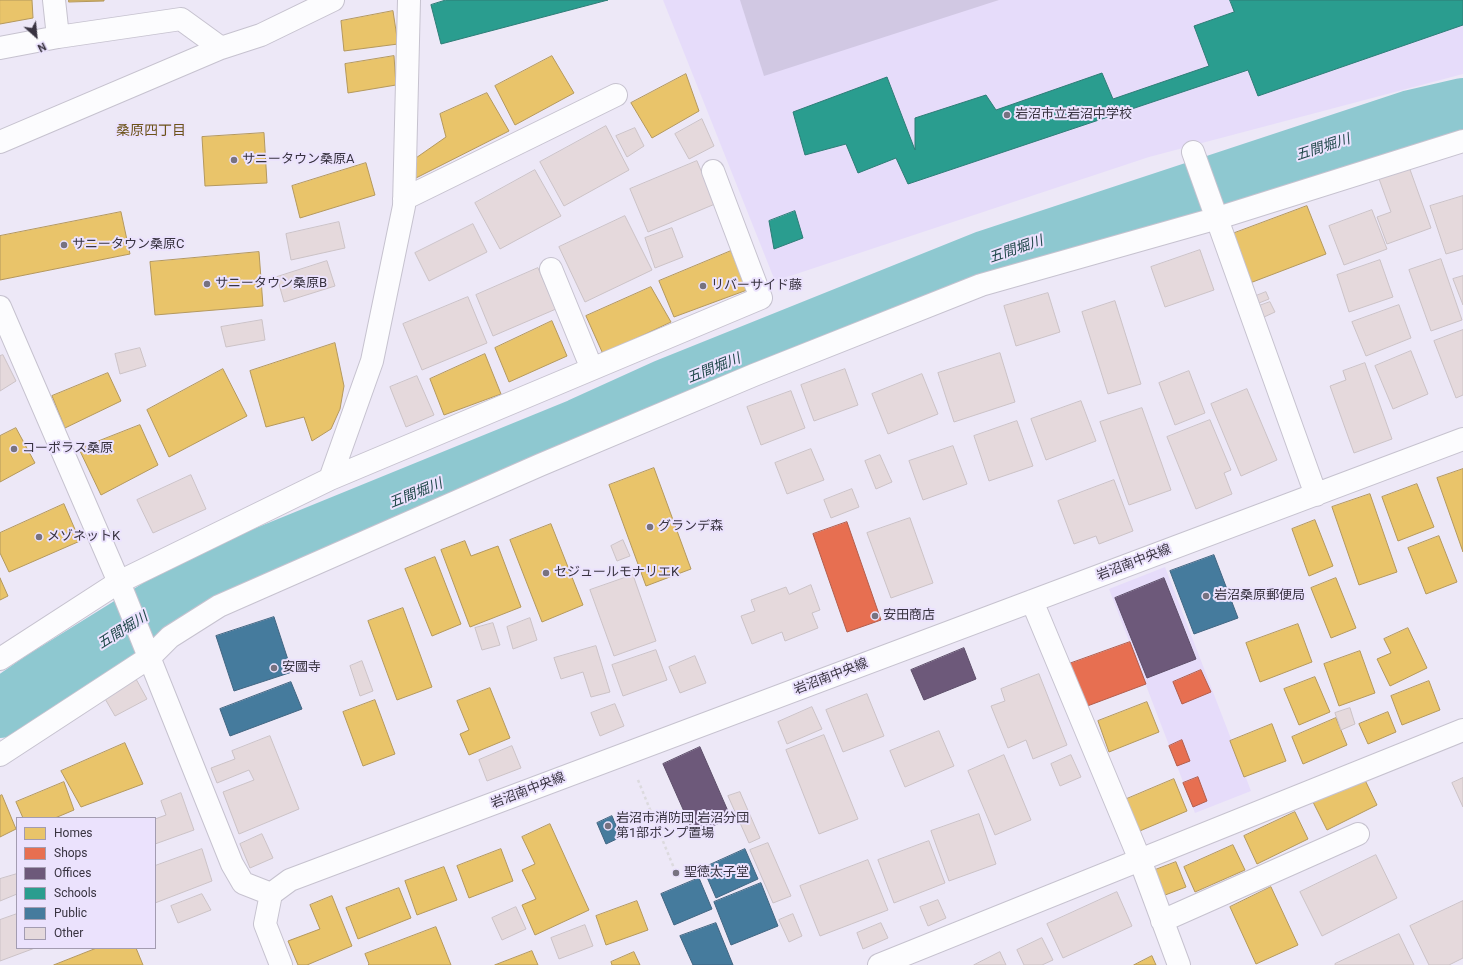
<!DOCTYPE html>
<html>
<head>
<meta charset="utf-8">
<style>
	body { margin:0 }
	#map { position:relative; width:1463px; height:965px; overflow:hidden; background:#ede8f7; font-family:Roboto,sans-serif }
	canvas { display:block }
	.legend { position:absolute; left:16px; top:817px; width:140px; height:132px; box-sizing:border-box; background:#ebe2fd; border:1px solid #a39cb1; margin:0; padding:5px 7px; list-style:none; font-size:12px; color:#383340 }
	.legend li { display:flex; align-items:center; gap:8px; height:20px }
	.legend b { width:20px; border:1px solid #a39cb1 }
	.north { position:absolute; left:16px; top:16px; width:40px; height:40px; -webkit-text-stroke:3px #ebe2fd; paint-order:stroke; rotate:153deg; font-size:11px; font-weight:700; line-height:16px; text-align:center; color:#383340 }
	.north::after { content:''; display:block; margin:auto; width:14px; height:18px; background:#383340; clip-path:polygon(50% 0,100% 100%,50% 72%,0 100%) }
</style>
</head>
<body>
<div id="map">
<canvas width="1463" height="965"></canvas>
<ul class="legend">
<li><b style="height:11px;background:#e9c46a"></b>Homes</li>
<li><b style="height:11px;background:#e76f51"></b>Shops</li>
<li><b style="height:11px;background:#6d597a"></b>Offices</li>
<li><b style="height:11px;background:#2a9d8f"></b>Schools</li>
<li><b style="height:11px;background:#457b9d"></b>Public</li>
<li><b style="height:11px;background:#e5d9dc"></b>Other</li>
</ul>
<div class="north">N</div>
</div>
<script>
const ctx = document.querySelector('canvas').getContext('2d');
ctx.lineJoin = 'round';
function fillPath(path, color) {
  ctx.fillStyle = color;
  ctx.fill(path, 'evenodd');
}
function trace(path, color, width, dash) {
  ctx.strokeStyle = color;
  ctx.lineWidth = width;
  ctx.lineCap = dash ? 'butt' : 'round';
  ctx.setLineDash(dash || []);
  ctx.stroke(path);
}
function label(font, color, halo, rows, align = 'center') {
  ctx.font = font + ' Roboto,"Noto Sans JP",sans-serif';
  ctx.lineWidth = 4;
  ctx.setLineDash([]);
  ctx.textBaseline = 'middle';
  ctx.strokeStyle = halo;
  ctx.fillStyle = color;
  for (const [text, x, y, turn = 0] of rows) {
    ctx.save();
    ctx.translate(x, y);
    ctx.rotate((+turn || 0) * Math.PI / 180);
    ctx.textAlign = isNaN(turn) ? turn : align;
    if (halo) ctx.strokeText(text, 0, 0);
    ctx.fillText(text, 0, 0);
    ctx.restore();
  }
}
fillPath(new Path2D(`
	M 663,0 L 1463,0 L 1463,74 L 1149,157 L 775,281 Z
	M 1165,567 L 1251,791 L 1195,813 L 1109,589 Z`), '#e6dcfa');
fillPath(new Path2D(`
	M 740,0 L 999,0 L 764,76 Z`), '#d1c8e3');
const homes = new Path2D(`
	M 0,0 L 32,0 L 33,18 L 0,24 Z
	M 69,0 L 104,0 L 104,1 L 69,2 Z
	M 393,11 L 398,44 L 344,51 L 341,21 Z
	M 394,56 L 396,85 L 348,93 L 345,64 Z
	M 552,56 L 574,93 L 515,125 L 495,86 Z
	M 686,74 L 699,111 L 652,138 L 631,103 Z
	M 487,93 L 509,131 L 414,179 L 413,160 L 446,137 L 440,114 Z
	M 264,133 L 267,183 L 205,186 L 202,137 Z
	M 366,163 L 375,195 L 300,218 L 292,186 Z
	M 1307,206 L 1326,254 L 1250,283 L 1232,234 Z
	M 121,212 L 130,254 L 0,280 L 0,236 Z
	M 731,251 L 747,290 L 674,317 L 659,281 Z
	M 259,252 L 263,306 L 155,315 L 150,262 Z
	M 651,287 L 671,322 L 603,354 L 586,316 Z
	M 552,321 L 567,356 L 509,382 L 495,348 Z
	M 335,343 L 344,386 L 340,409 L 331,429 L 312,441 L 304,417 L 266,427 L 250,371 Z
	M 485,354 L 501,394 L 444,415 L 430,379 Z
	M 223,369 L 247,416 L 169,457 L 147,410 Z
	M 108,373 L 121,401 L 65,428 L 52,396 Z
	M 140,425 L 158,465 L 101,495 L 79,449 Z
	M 16,428 L 35,463 L 0,482 L 0,436 Z
	M 654,468 L 691,569 L 646,586 L 609,485 Z
	M 1463,469 L 1463,552 L 1437,478 Z
	M 1417,484 L 1434,527 L 1398,541 L 1382,497 Z
	M 1370,494 L 1397,572 L 1359,585 L 1332,507 Z
	M 64,504 L 80,541 L 9,572 L 0,553 L 0,533 Z
	M 1315,520 L 1333,566 L 1309,576 L 1292,529 Z
	M 551,524 L 583,605 L 542,622 L 510,540 Z
	M 1439,536 L 1457,582 L 1426,594 L 1408,548 Z
	M 465,541 L 471,556 L 498,546 L 521,607 L 470,627 L 441,550 Z
	M 435,557 L 461,624 L 432,636 L 405,569 Z
	M 0,578 L 8,596 L 0,600 Z
	M 1336,578 L 1356,628 L 1331,638 L 1311,588 Z
	M 403,608 L 432,687 L 397,700 L 368,621 Z
	M 1298,624 L 1312,662 L 1260,682 L 1246,643 Z
	M 1408,628 L 1427,668 L 1390,686 L 1377,659 L 1391,653 L 1384,639 Z
	M 1360,651 L 1375,693 L 1339,706 L 1324,664 Z
	M 1315,677 L 1330,712 L 1299,725 L 1284,689 Z
	M 1429,681 L 1440,710 L 1402,725 L 1391,696 Z
	M 490,688 L 510,738 L 469,755 L 460,734 L 469,730 L 457,701 Z
	M 375,700 L 395,754 L 363,766 L 343,712 Z
	M 1147,702 L 1159,732 L 1109,752 L 1098,721 Z
	M 1388,712 L 1396,732 L 1368,744 L 1359,724 Z
	M 1336,718 L 1347,745 L 1303,764 L 1292,737 Z
	M 1272,724 L 1286,761 L 1244,777 L 1230,741 Z
	M 125,743 L 143,784 L 81,807 L 61,771 Z
	M 1364,778 L 1377,805 L 1327,830 L 1313,802 Z
	M 1174,779 L 1187,811 L 1135,833 L 1122,801 Z
	M 64,782 L 74,810 L 55,818 L 23,818 L 16,802 Z
	M 2,795 L 16,829 L 0,837 L 0,796 Z
	M 1295,812 L 1308,839 L 1257,864 L 1244,836 Z
	M 550,824 L 589,910 L 535,935 L 522,905 L 536,899 L 522,870 L 535,864 L 522,837 Z
	M 1233,845 L 1245,870 L 1195,892 L 1184,867 Z
	M 501,849 L 513,881 L 469,898 L 457,866 Z
	M 1176,862 L 1186,887 L 1160,897 L 1150,872 Z
	M 444,867 L 457,900 L 417,915 L 405,881 Z
	M 1271,887 L 1298,945 L 1256,964 L 1230,907 Z
	M 399,888 L 411,918 L 358,939 L 346,908 Z
	M 332,896 L 352,946 L 307,965 L 298,965 L 288,941 L 320,929 L 310,905 Z
	M 637,901 L 648,930 L 606,945 L 596,916 Z
	M 436,927 L 451,965 L 368,965 L 369,964 L 365,954 Z
	M 97,948 L 136,948 L 143,965 L 54,965 Z
	M 532,951 L 538,965 L 495,965 Z
	M 634,952 L 640,965 L 612,965 L 611,962 Z
	M 1152,956 L 1156,965 L 1134,965 Z`);
fillPath(homes, '#e9c46a');
trace(homes, '#b4985d', 1);
const shops = new Path2D(`
	M 847,522 L 881,620 L 847,632 L 813,534 Z
	M 1130,642 L 1146,684 L 1082,708 L 1066,665 Z
	M 1201,670 L 1211,692 L 1182,704 L 1173,682 Z
	M 1182,740 L 1190,761 L 1177,766 L 1169,746 Z
	M 1198,777 L 1207,801 L 1193,807 L 1183,783 Z`);
fillPath(shops, '#e76f51');
trace(shops, '#b25d4c', 1);
const offices = new Path2D(`
	M 1164,578 L 1196,659 L 1147,678 L 1115,598 Z
	M 964,648 L 976,679 L 924,700 L 911,670 Z
	M 700,747 L 731,818 L 694,834 L 663,764 Z`);
fillPath(offices, '#6d597a');
trace(offices, '#5d4e69', 1);
const schools = new Path2D(`
	M 446,0 L 608,0 L 441,44 L 431,5 Z
	M 1230,0 L 1463,0 L 1463,25 L 1258,96 L 1248,70 L 908,184 L 896,158 L 858,173 L 846,144 L 805,155 L 793,112 L 887,77 L 915,150 L 915,118 L 986,95 L 996,110 L 1102,73 L 1113,99 L 1209,66 L 1194,26 L 1234,12 Z
	M 795,211 L 803,238 L 774,249 L 769,221 Z`);
fillPath(schools, '#2a9d8f');
trace(schools, '#2e7d77', 1);
const public = new Path2D(`
	M 1214,555 L 1238,618 L 1194,634 L 1170,571 Z
	M 274,617 L 292,672 L 234,691 L 216,636 Z
	M 291,682 L 302,709 L 230,736 L 220,709 Z
	M 612,816 L 621,837 L 606,844 L 597,823 Z
	M 745,849 L 758,879 L 716,898 L 703,868 Z
	M 699,878 L 712,909 L 674,925 L 661,894 Z
	M 761,883 L 778,926 L 731,945 L 714,902 Z
	M 716,923 L 733,965 L 693,965 L 680,936 Z`);
fillPath(public, '#457b9d');
trace(public, '#416581', 1);
trace(new Path2D(`
	M 0,709 L 39,682 L 200,582 L 580,427 L 666,388 L 987,259 L 1411,119 L 1463,107`), '#8ec8d0', 58);
const building = new Path2D(`
	M 702,119 L 714,146 L 689,159 L 675,134 Z
	M 606,126 L 629,170 L 564,206 L 540,162 Z
	M 635,128 L 644,146 L 627,157 L 616,136 Z
	M 697,161 L 715,204 L 648,232 L 630,189 Z
	M 1408,164 L 1431,228 L 1387,244 L 1377,217 L 1391,212 L 1378,176 Z
	M 535,170 L 561,216 L 500,249 L 475,203 Z
	M 1463,196 L 1463,249 L 1446,254 L 1430,206 Z
	M 1372,210 L 1387,249 L 1344,265 L 1329,226 Z
	M 625,216 L 652,270 L 585,302 L 559,247 Z
	M 339,222 L 345,248 L 291,260 L 286,234 Z
	M 473,224 L 487,252 L 429,281 L 415,253 Z
	M 672,228 L 683,257 L 655,268 L 645,238 Z
	M 1200,250 L 1214,290 L 1165,307 L 1151,267 Z
	M 1441,259 L 1462,320 L 1431,331 L 1409,270 Z
	M 1380,260 L 1393,297 L 1349,312 L 1337,275 Z
	M 327,261 L 335,286 L 284,302 L 277,277 Z
	M 538,268 L 556,309 L 493,336 L 476,295 Z
	M 1463,276 L 1463,305 L 1453,279 Z
	M 1266,292 L 1269,299 L 1259,303 L 1256,296 Z
	M 1048,293 L 1060,332 L 1016,346 L 1004,306 Z
	M 468,297 L 487,343 L 422,370 L 403,324 Z
	M 1115,301 L 1141,384 L 1108,394 L 1082,312 Z
	M 1270,302 L 1275,312 L 1264,317 L 1259,306 Z
	M 1399,305 L 1411,338 L 1366,356 L 1352,322 Z
	M 262,320 L 265,340 L 226,347 L 221,327 Z
	M 1463,330 L 1463,395 L 1456,398 L 1434,341 Z
	M 140,348 L 146,366 L 120,374 L 115,354 Z
	M 1411,351 L 1428,394 L 1393,409 L 1375,366 Z
	M 1000,353 L 1015,402 L 954,422 L 938,373 Z
	M 3,355 L 16,381 L 0,391 L 0,356 Z
	M 1365,363 L 1392,439 L 1354,453 L 1330,386 L 1346,380 L 1343,371 Z
	M 845,369 L 858,405 L 814,421 L 801,385 Z
	M 1189,371 L 1205,413 L 1175,425 L 1159,383 Z
	M 922,374 L 938,414 L 888,434 L 872,394 Z
	M 417,376 L 434,415 L 406,427 L 390,387 Z
	M 1247,389 L 1277,460 L 1241,476 L 1211,404 Z
	M 791,391 L 805,428 L 761,445 L 747,407 Z
	M 1081,401 L 1096,441 L 1046,460 L 1031,419 Z
	M 1142,408 L 1171,490 L 1129,505 L 1100,422 Z
	M 1210,420 L 1231,470 L 1224,473 L 1232,494 L 1196,509 L 1167,437 Z
	M 1017,421 L 1033,466 L 989,481 L 974,436 Z
	M 953,446 L 967,484 L 923,500 L 909,461 Z
	M 811,449 L 824,480 L 787,494 L 775,463 Z
	M 880,455 L 892,482 L 876,489 L 865,461 Z
	M 191,475 L 206,509 L 153,533 L 137,500 Z
	M 1114,480 L 1133,531 L 1099,544 L 1096,536 L 1074,544 L 1058,501 Z
	M 852,489 L 859,507 L 831,518 L 824,500 Z
	M 910,518 L 933,583 L 891,598 L 867,533 Z
	M 623,540 L 630,556 L 617,561 L 611,546 Z
	M 633,575 L 656,641 L 614,656 L 590,590 Z
	M 811,585 L 820,610 L 812,613 L 818,628 L 785,641 L 782,632 L 752,644 L 741,616 L 755,611 L 751,600 L 786,587 L 789,594 Z
	M 530,618 L 537,640 L 513,649 L 507,627 Z
	M 493,623 L 500,645 L 482,650 L 475,628 Z
	M 596,646 L 610,692 L 591,697 L 583,672 L 561,679 L 554,658 Z
	M 656,650 L 667,680 L 623,696 L 612,665 Z
	M 695,656 L 706,683 L 680,693 L 669,667 Z
	M 362,661 L 373,691 L 360,696 L 350,666 Z
	M 1039,674 L 1067,745 L 1033,759 L 1026,740 L 1008,748 L 991,706 L 1005,701 L 1001,689 Z
	M 136,679 L 147,699 L 115,716 L 104,697 Z
	M 867,694 L 884,736 L 843,752 L 826,710 Z
	M 615,704 L 624,726 L 600,736 L 591,713 Z
	M 812,707 L 822,729 L 787,744 L 778,722 Z
	M 1350,708 L 1355,724 L 1341,730 L 1335,713 Z
	M 939,731 L 954,766 L 905,787 L 890,751 Z
	M 824,735 L 858,819 L 819,834 L 786,750 Z
	M 270,736 L 299,809 L 239,834 L 223,792 L 254,780 L 249,770 L 217,783 L 211,768 L 235,759 L 232,751 Z
	M 512,746 L 521,768 L 487,781 L 479,760 Z
	M 1004,755 L 1031,820 L 995,835 L 968,771 Z
	M 1071,755 L 1081,777 L 1060,786 L 1051,764 Z
	M 1463,778 L 1463,807 L 1452,783 Z
	M 740,792 L 760,838 L 749,843 L 728,796 Z
	M 181,793 L 194,830 L 155,844 L 155,819 L 166,815 L 161,801 Z
	M 979,814 L 996,864 L 949,881 L 931,831 Z
	M 262,834 L 273,858 L 250,868 L 240,844 Z
	M 929,841 L 945,883 L 894,903 L 878,860 Z
	M 768,843 L 791,896 L 773,903 L 750,850 Z
	M 202,849 L 212,881 L 155,903 L 155,866 Z
	M 1376,855 L 1397,898 L 1322,936 L 1300,892 Z
	M 868,860 L 888,910 L 820,936 L 800,886 Z
	M 17,874 L 17,894 L 0,901 L 0,879 Z
	M 1117,892 L 1132,926 L 1063,958 L 1047,924 Z
	M 202,894 L 211,910 L 178,923 L 171,906 Z
	M 938,900 L 946,918 L 928,926 L 920,907 Z
	M 1463,901 L 1463,958 L 1449,965 L 1429,965 L 1410,926 Z
	M 516,907 L 526,929 L 502,940 L 492,918 Z
	M 17,914 L 17,948 L 35,948 L 0,961 L 0,920 Z
	M 793,914 L 802,936 L 789,942 L 779,920 Z
	M 881,923 L 888,938 L 863,949 L 857,933 Z
	M 585,925 L 593,946 L 559,959 L 551,938 Z
	M 1399,934 L 1414,965 L 1335,965 L 1335,964 Z
	M 1042,938 L 1053,960 L 1042,965 L 1024,965 L 1017,950 Z
	M 1000,952 L 1006,965 L 974,965 Z`);
fillPath(building, '#e5d9dc');
trace(building, '#cbc2c6', 1);
const minor = new Path2D(`
	M 54,0 L 58,37
	M 0,48 L 58,37 L 181,19 L 221,48
	M 0,142 L 221,48 L 261,35 L 333,0
	M 1193,152 L 1316,495
	M 404,199 L 616,95
	M 551,269 L 592,369
	M 0,307 L 121,587 L 232,864 L 243,883 L 271,894
	M 330,479 L 761,298 L 713,171
	M 1032,601 L 1140,860 L 1179,965
	M 0,659 L 119,582 L 330,479 L 372,361 L 404,206 L 409,0
	M 0,755 L 150,657 L 170,637 L 219,606 L 540,465 L 754,375 L 981,285 L 1218,218 L 1463,141
	M 1162,921 L 1358,834
	M 281,965 L 265,924 L 271,894 L 290,880 L 1463,439
	M 879,965 L 1463,730`);
trace(minor, '#c6c2cf', 24);
trace(new Path2D(`
	M 638,780 L 678,878`), '#dcdade', 2.5, [3, 3]);
trace(minor, '#fcfcfe', 22);
for (const [x, y, r, color] of [
	[1007,115,4,"#777280"],
	[234,160,4,"#777280"],
	[64,245,4,"#777280"],
	[207,284,4,"#777280"],
	[703,286,4,"#777280"],
	[14,449,4,"#777280"],
	[650,527,4,"#777280"],
	[39,537,4,"#777280"],
	[546,573,4,"#777280"],
	[1206,596,4,"#777280"],
	[875,616,4,"#777280"],
	[274,668,4,"#777280"],
	[608,826,4,"#777280"],
	[676,873,4,"#777280"]
]) {
  const dot = new Path2D();
  dot.arc(x, y, r, 0, 2 * Math.PI);
  ctx.fillStyle = color;
  ctx.fill(dot);
  trace(dot, '#ebe2fd', 1.5);
}
label('13px', '#383340', '#ebe2fd', [
	["岩沼市立岩沼中学校",1015,115],
	["サニータウン桑原A",242,160],
	["サニータウン桑原C",72,245],
	["サニータウン桑原B",215,284],
	["リバーサイド藤",711,286],
	["コーポラス桑原",22,449],
	["グランデ森",658,527],
	["メゾネットK",47,537],
	["セジュールモナリエK",554,573],
	["岩沼桑原郵便局",1214,596],
	["安田商店",883,616],
	["安國寺",282,668],
	["岩沼市消防団 岩沼分団",616,819],
	["第1部ポンプ置場",616,834],
	["聖徳太子堂",684,873]
], 'left');
label('13px', '#383340', '#ebe2fd', [
	["岩沼南中央線",1134,563,-21],
	["岩沼南中央線",831,677,-21],
	["岩沼南中央線",528,791,-21]
]);
label('14px', '#6c5219', '#ebe2fd', [
	["桑原四丁目",151,131]
]);
label('italic 14px', '#1f4749', '#ebe2fd', [
	["五間堀川",1323,148,-18],
	["五間堀川",1016,250,-19],
	["五間堀川",714,369,-22],
	["五間堀川",416,494,-22],
	["五間堀川",123,631,-32]
]);
</script>
</body>
</html>
